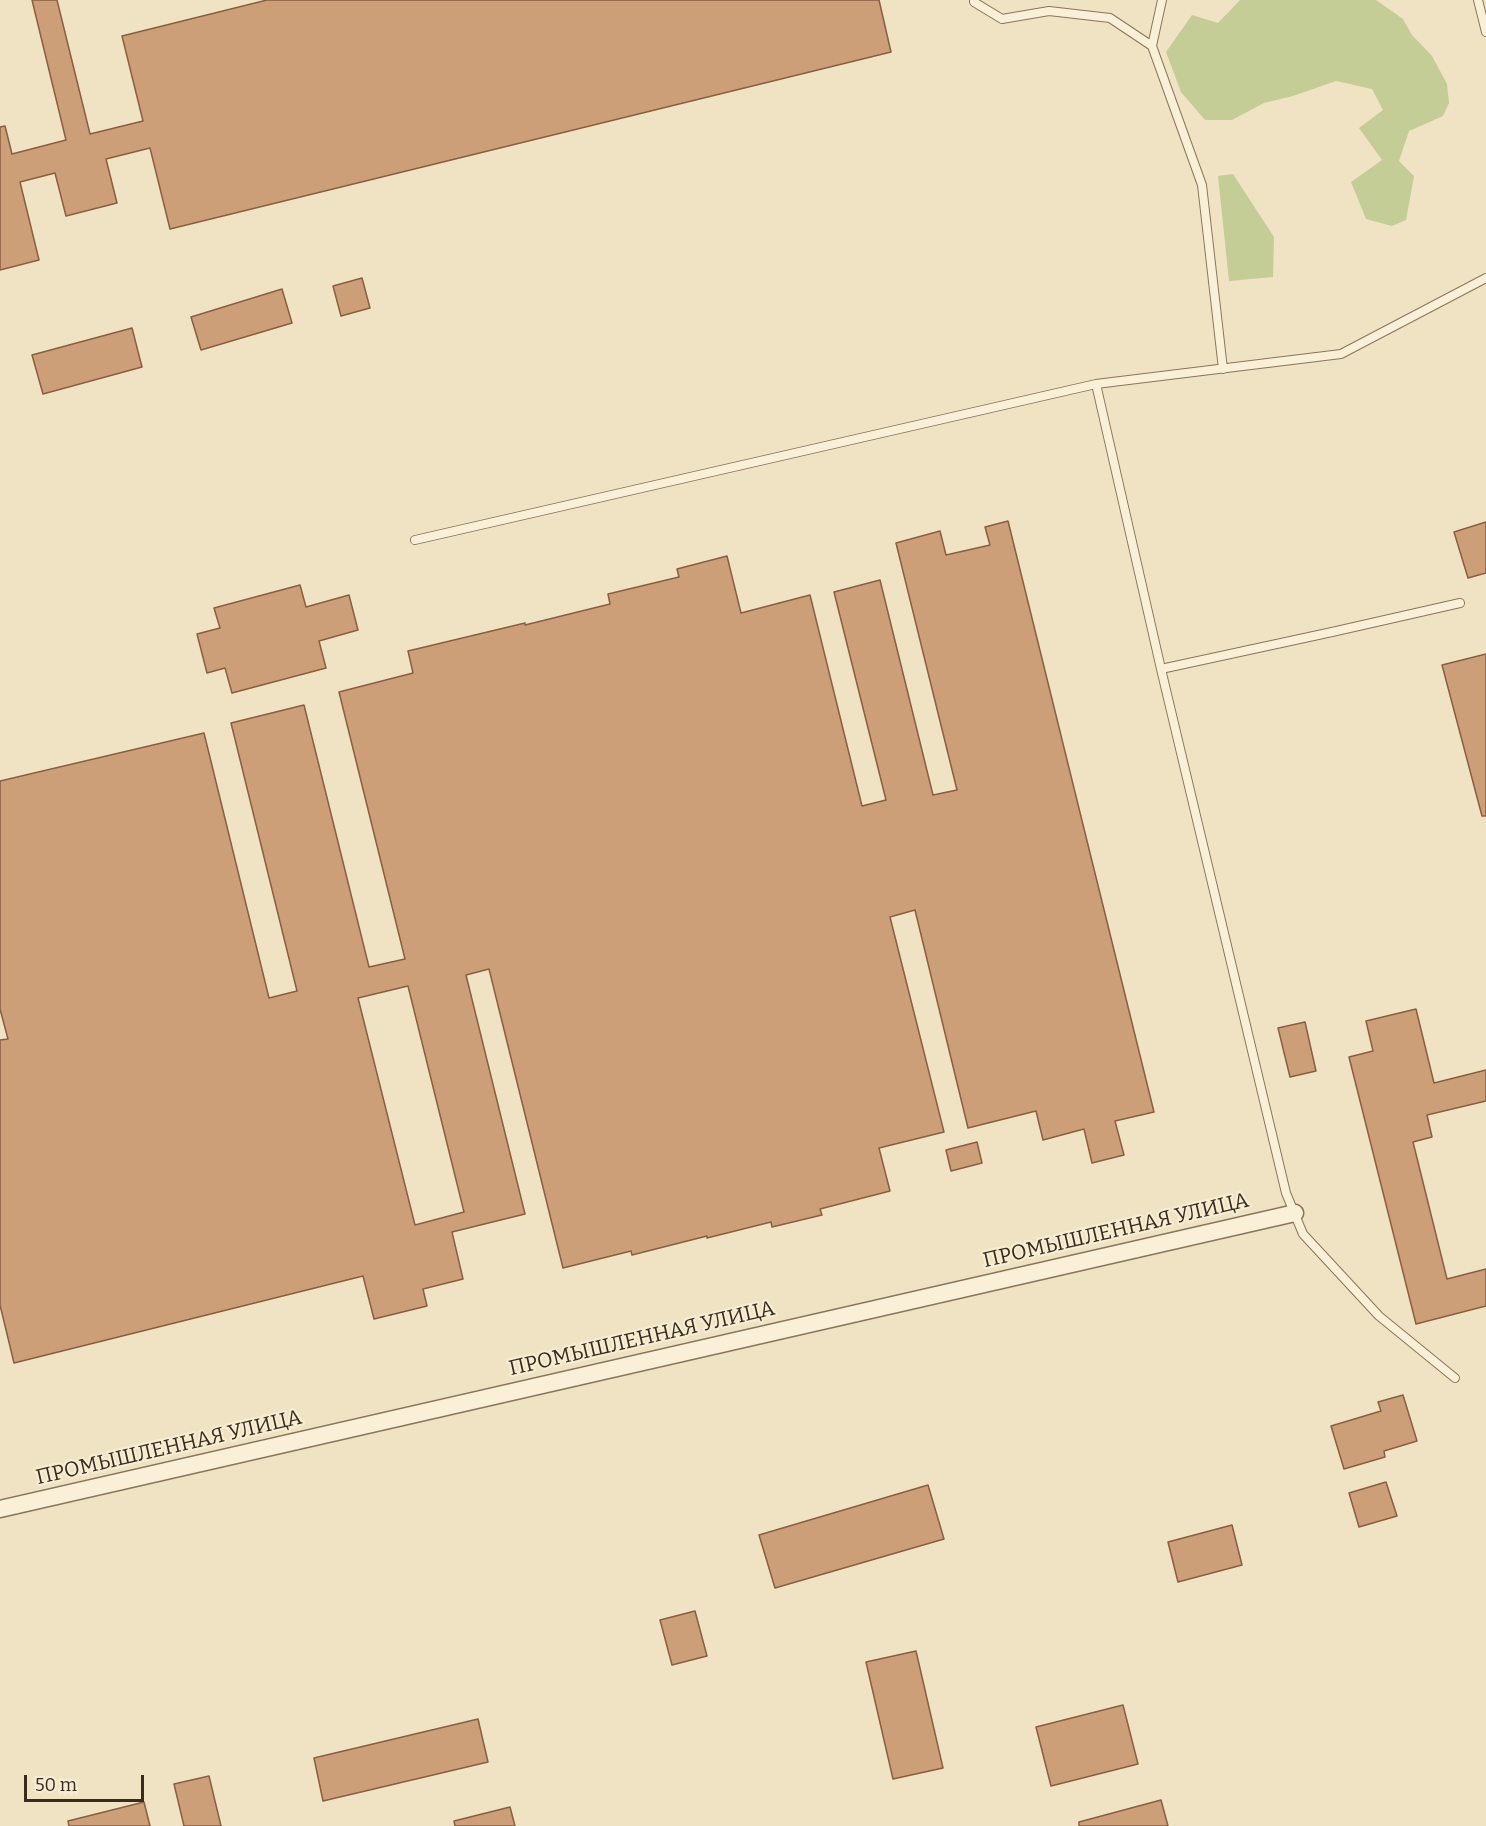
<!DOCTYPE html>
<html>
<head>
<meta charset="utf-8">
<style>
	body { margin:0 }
	#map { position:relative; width:1486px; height:1826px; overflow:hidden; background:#efe3c3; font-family:Bitter,serif }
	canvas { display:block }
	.scale { position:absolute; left:24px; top:1775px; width:120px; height:27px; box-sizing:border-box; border:3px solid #392c1e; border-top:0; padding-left:8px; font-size:18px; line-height:21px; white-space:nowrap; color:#392c1e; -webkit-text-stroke:4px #f6edd3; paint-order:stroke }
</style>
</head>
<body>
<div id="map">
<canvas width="1486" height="1826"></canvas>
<div class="scale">50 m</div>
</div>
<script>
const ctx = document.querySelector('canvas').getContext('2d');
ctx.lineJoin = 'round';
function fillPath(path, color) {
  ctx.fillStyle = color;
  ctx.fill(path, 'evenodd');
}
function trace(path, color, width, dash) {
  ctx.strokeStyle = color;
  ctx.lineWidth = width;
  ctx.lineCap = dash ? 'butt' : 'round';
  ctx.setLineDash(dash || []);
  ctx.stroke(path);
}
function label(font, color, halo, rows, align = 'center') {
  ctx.font = font + ' Bitter,serif';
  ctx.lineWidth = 4.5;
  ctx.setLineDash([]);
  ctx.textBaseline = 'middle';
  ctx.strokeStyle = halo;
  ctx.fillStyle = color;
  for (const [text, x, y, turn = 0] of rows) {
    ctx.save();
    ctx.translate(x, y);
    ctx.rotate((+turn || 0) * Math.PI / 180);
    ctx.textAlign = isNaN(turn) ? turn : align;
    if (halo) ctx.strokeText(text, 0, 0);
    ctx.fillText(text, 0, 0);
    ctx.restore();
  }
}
fillPath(new Path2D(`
	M 1240,0 L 1376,0 L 1403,19 L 1412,35 L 1432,56 L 1447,84 L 1449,103 L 1443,116 L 1409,131 L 1399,161 L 1414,176 L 1406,220 L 1392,226 L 1366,219 L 1351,182 L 1382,160 L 1359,128 L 1383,110 L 1372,89 L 1336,81 L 1293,96 L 1264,103 L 1232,120 L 1205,120 L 1181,92 L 1166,52 L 1192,15 L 1218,23 Z
	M 1233,174 L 1274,237 L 1273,277 L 1229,281 L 1218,176 Z`), '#c5cd97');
const building = new Path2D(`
	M 32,0 L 57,0 L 90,134 L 143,121 L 122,36 L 267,0 L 879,0 L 891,52 L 170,229 L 150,148 L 106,159 L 117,203 L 66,216 L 55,173 L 20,182 L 39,260 L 0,270 L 0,127 L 5,126 L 12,154 L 66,140 Z
	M 362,278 L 370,308 L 341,316 L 333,286 Z
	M 282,289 L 292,323 L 201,350 L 191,317 Z
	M 132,328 L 142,367 L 43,394 L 32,355 Z
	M 1008,521 L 1154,1112 L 1115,1121 L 1124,1155 L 1092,1163 L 1084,1129 L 1043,1140 L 1036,1111 L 968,1128 L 915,910 L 890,917 L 944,1132 L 879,1148 L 890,1191 L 820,1209 L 822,1215 L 772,1227 L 771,1222 L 707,1238 L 707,1236 L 632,1255 L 631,1251 L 563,1268 L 489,969 L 466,975 L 525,1214 L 452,1232 L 463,1279 L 423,1289 L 427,1306 L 374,1319 L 363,1276 L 14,1363 L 0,1305 L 0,1040 L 8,1039 L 0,1009 L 0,781 L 204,733 L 269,998 L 297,991 L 231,723 L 304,705 L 369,967 L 405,959 L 339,692 L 413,673 L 408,651 L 525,623 L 525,625 L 610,604 L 608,594 L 679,577 L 677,569 L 727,556 L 741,613 L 810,595 L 862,806 L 886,800 L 834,592 L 880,580 L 933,795 L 957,790 L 896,543 L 940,531 L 946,555 L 990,545 L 985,527 ZM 408,986 L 464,1212 L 415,1225 L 358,998 Z
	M 1486,522 L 1486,573 L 1468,578 L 1454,532 Z
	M 300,585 L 306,607 L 349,595 L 358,630 L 319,641 L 326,668 L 232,693 L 225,668 L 207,673 L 197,634 L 220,628 L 214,608 Z
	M 1486,654 L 1486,816 L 1482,816 L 1442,665 Z
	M 1416,1009 L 1434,1083 L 1486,1070 L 1486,1101 L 1427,1115 L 1432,1137 L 1413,1142 L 1447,1279 L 1486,1269 L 1486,1306 L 1416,1324 L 1349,1057 L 1373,1051 L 1366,1021 Z
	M 1305,1022 L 1316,1071 L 1290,1077 L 1278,1028 Z
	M 977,1142 L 982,1163 L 951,1171 L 946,1150 Z
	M 1403,1395 L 1417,1441 L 1384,1451 L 1385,1457 L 1344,1469 L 1331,1426 L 1381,1411 L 1378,1402 Z
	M 1386,1482 L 1397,1516 L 1359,1527 L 1349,1493 Z
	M 928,1485 L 944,1539 L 775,1588 L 759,1535 Z
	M 1232,1525 L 1242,1565 L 1178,1582 L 1168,1542 Z
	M 695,1611 L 707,1656 L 672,1665 L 660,1620 Z
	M 916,1651 L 943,1768 L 893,1779 L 866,1662 Z
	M 1123,1705 L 1138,1764 L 1051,1786 L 1036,1727 Z
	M 478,1719 L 488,1762 L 323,1801 L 314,1758 Z
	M 209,1776 L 221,1826 L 184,1826 L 174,1784 Z
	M 1161,1800 L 1168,1826 L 1079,1826 L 1079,1822 Z
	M 144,1802 L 150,1826 L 69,1826 L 68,1821 Z
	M 510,1807 L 515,1826 L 455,1826 L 454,1821 Z`);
fillPath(building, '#cd9f79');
trace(building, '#895f3f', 1.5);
const lane = new Path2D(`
	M 974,0 L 974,2 L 1002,19 L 1049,11 L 1110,18 L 1152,46
	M 1162,0 L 1152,46 L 1202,185 L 1223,369
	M 1478,0 L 1486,32
	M 1096,384 L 1161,669 L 1286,1193 L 1303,1234 L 1379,1316 L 1455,1378
	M 415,540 L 1096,384 L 1341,354 L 1486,278
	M 1161,669 L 1332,632 L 1460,603`);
const street = new Path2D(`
	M 0,1509 L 1295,1213`);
trace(lane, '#8a755a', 10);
trace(street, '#8a755a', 19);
trace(lane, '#f9f0d7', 8);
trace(street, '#f9f0d7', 16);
label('21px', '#392c1e', '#f6edd3', [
	["ПРОМЫШЛЕННАЯ УЛИЦА",1116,1231,-13],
	["ПРОМЫШЛЕННАЯ УЛИЦА",642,1339,-13],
	["ПРОМЫШЛЕННАЯ УЛИЦА",169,1448,-13]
]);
</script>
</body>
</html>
